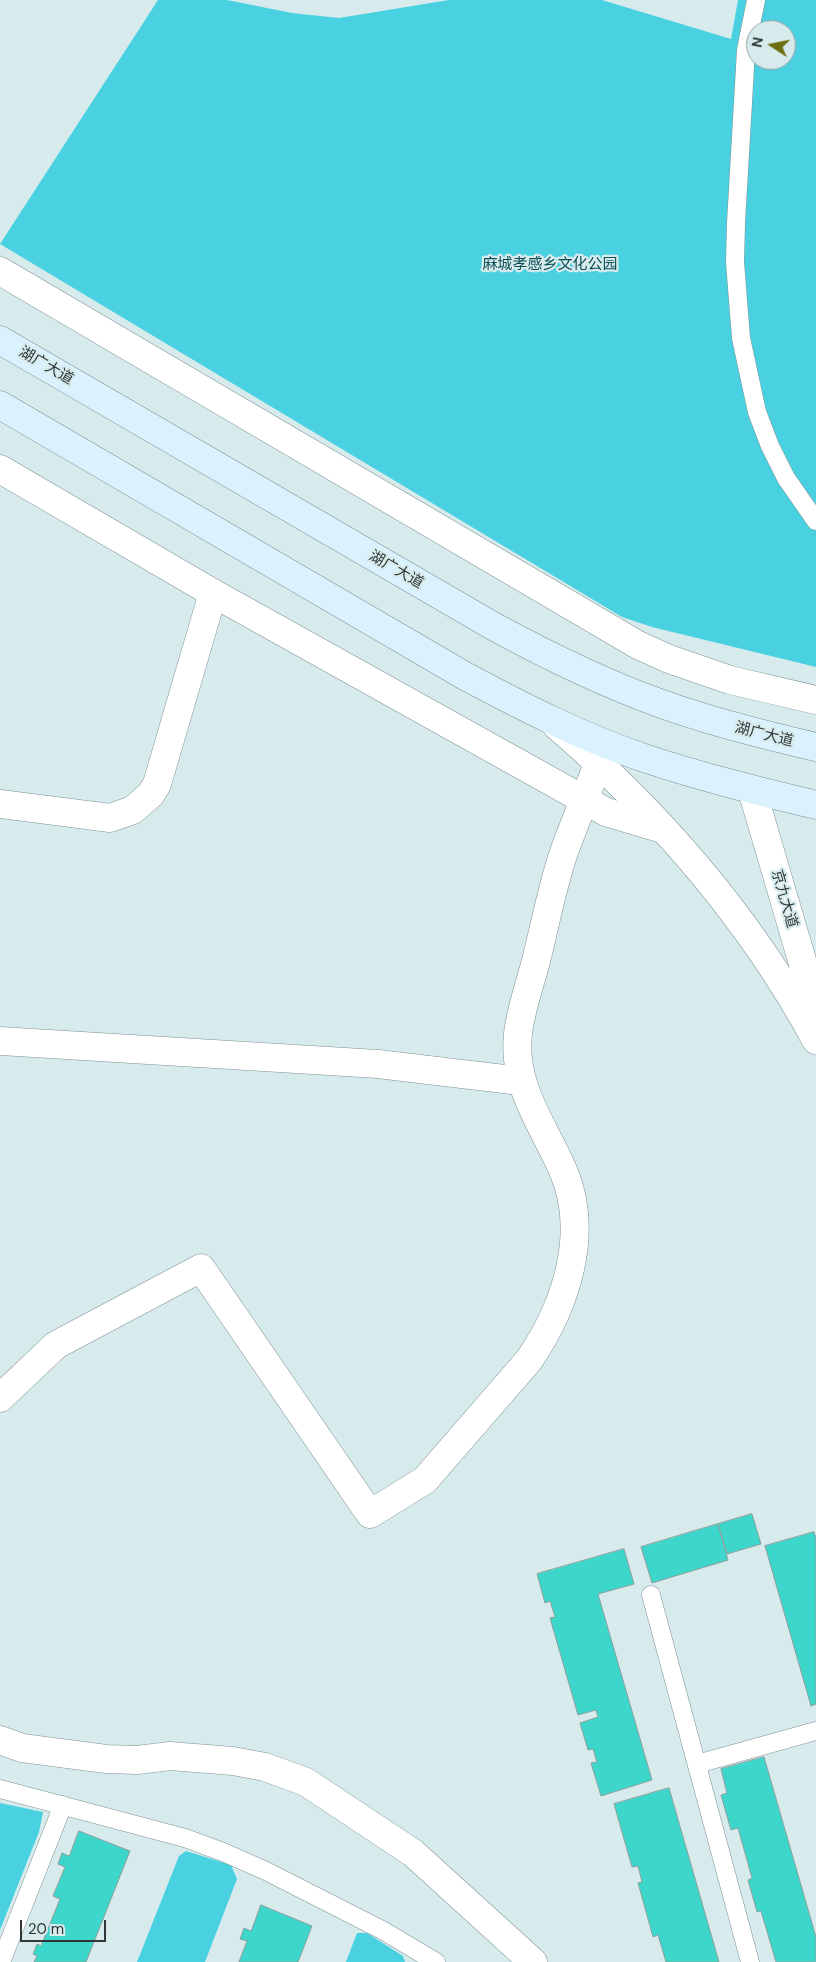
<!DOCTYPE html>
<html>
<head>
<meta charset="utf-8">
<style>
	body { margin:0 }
	#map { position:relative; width:816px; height:1962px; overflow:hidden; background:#d7ebed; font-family:"DM Sans",sans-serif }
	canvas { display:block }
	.north { position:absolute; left:746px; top:20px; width:50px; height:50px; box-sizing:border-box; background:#d7ebed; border:1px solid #93a3a4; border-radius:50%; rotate:281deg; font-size:14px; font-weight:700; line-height:20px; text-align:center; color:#2e3637 }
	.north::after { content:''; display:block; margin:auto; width:18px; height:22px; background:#6c6d0e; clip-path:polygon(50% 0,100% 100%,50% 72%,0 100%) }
	.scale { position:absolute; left:20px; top:1920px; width:86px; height:22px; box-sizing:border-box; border:2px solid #2e3637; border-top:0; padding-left:6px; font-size:15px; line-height:18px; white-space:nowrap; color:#2e3637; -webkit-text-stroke:4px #d7ebed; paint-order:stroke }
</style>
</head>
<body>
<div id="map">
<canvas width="816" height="1962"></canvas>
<div class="north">N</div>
<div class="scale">20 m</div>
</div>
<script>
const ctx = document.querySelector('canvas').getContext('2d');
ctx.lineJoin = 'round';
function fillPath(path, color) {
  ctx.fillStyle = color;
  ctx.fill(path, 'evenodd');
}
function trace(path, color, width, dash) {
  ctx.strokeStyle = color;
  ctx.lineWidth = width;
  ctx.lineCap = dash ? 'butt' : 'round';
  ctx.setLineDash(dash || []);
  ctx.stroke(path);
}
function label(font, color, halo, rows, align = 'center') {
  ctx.font = font + ' "DM Sans","Noto Sans SC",sans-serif';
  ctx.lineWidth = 4.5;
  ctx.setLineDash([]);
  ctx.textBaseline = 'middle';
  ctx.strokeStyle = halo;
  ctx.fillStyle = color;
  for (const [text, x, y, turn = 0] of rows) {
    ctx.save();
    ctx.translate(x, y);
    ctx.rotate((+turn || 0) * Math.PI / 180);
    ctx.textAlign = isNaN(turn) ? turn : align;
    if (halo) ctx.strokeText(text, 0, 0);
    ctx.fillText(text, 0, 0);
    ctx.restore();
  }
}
fillPath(new Path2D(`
	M 158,0 L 227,0 L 292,13 L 339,18 L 449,0 L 602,0 L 731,39 L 738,0 L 816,0 L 816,667 L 652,627 L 622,617 L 0,244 ZM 756,30 L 786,30 L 786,60 L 756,60 Z
	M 0,1803 L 43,1812 L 39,1832 L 0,1930 Z
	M 186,1851 L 231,1865 L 237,1879 L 205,1962 L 137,1962 L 179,1856 Z
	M 357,1933 L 367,1933 L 403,1956 L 405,1962 L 346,1962 Z`), '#4ad1e1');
const building = new Path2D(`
	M 752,1514 L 761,1544 L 727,1554 L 718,1524 Z
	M 718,1524 L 728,1560 L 652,1583 L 641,1547 Z
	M 814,1532 L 816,1538 L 816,1704 L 811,1706 L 765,1546 Z
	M 624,1549 L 634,1584 L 598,1594 L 652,1780 L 601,1796 L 591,1763 L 597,1762 L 593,1749 L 588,1750 L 580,1723 L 598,1717 L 596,1710 L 578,1715 L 550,1618 L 555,1617 L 550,1601 L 545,1603 L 537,1574 Z
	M 764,1757 L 816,1937 L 816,1962 L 776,1962 L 761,1911 L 757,1912 L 748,1880 L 752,1878 L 738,1828 L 731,1830 L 721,1795 L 727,1793 L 721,1769 Z
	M 669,1788 L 719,1962 L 666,1962 L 658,1935 L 653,1937 L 638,1883 L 642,1882 L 638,1866 L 632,1867 L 614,1804 Z
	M 79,1831 L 130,1851 L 86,1962 L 34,1962 L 37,1956 L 33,1954 L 37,1944 L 41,1946 L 60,1899 L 53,1896 L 65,1867 L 58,1864 L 62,1853 L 69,1856 Z
	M 261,1905 L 312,1926 L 298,1962 L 239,1962 L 247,1941 L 240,1939 L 244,1928 L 251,1931 Z`);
fillPath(building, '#3cd6cb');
trace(building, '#8d9f9d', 1);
const service = new Path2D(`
	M 756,0 L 746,50 L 736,223 L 735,262 L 741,338 L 757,412 L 770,446 L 786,478 L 816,521
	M 651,1595 L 750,1962
	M 697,1764 L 816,1731
	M 0,1789 L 185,1838 L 223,1852 L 266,1871 L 382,1930 L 436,1962
	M 1,1962 L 63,1805`);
const minor = new Path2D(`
	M 0,271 L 638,645 L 669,659 L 730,680 L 816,700
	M 0,469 L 213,593 L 606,812 L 663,829
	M 0,804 L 110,818 L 133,810 L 151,794 L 157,784 L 213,593
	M 0,1041 L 378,1064 L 521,1081
	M 0,1398 L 56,1345 L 201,1268 L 370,1514 L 425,1480 L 529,1360 C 566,1306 591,1232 562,1168 C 543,1125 512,1085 518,1034 C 520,1012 530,984 536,961 C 545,925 552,887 564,852 C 575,822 587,793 598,764
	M 0,1740 L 22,1748 L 106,1759 L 137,1760 L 170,1756 L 233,1761 L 265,1767 L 306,1782 L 413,1853 L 533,1962`);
const tertiary = new Path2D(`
	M 556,725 C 659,814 751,920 816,1040
	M 752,790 L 816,1008`);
const secondary = new Path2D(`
	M 0,340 L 493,626 C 548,656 603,683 662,704 C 712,722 764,735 816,747
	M 0,405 L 465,676 C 523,707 582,737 644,758 C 701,777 758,791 816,805`);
trace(service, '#7f9194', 19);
trace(minor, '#7f9194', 29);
trace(tertiary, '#7f9194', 29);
trace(secondary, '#7f9194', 29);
trace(service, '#fff', 18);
trace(minor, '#fff', 28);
trace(tertiary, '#fff', 28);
trace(secondary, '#d9f2fd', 28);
label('15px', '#0c4e56', '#d7ebed', [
	["麻城孝感乡文化公园",550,265]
]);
label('15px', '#2e3637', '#d7ebed', [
	["湖广大道",46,366,30],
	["湖广大道",396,570,30],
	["湖广大道",764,735,14],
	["京九大道",784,899,74]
]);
</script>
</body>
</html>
